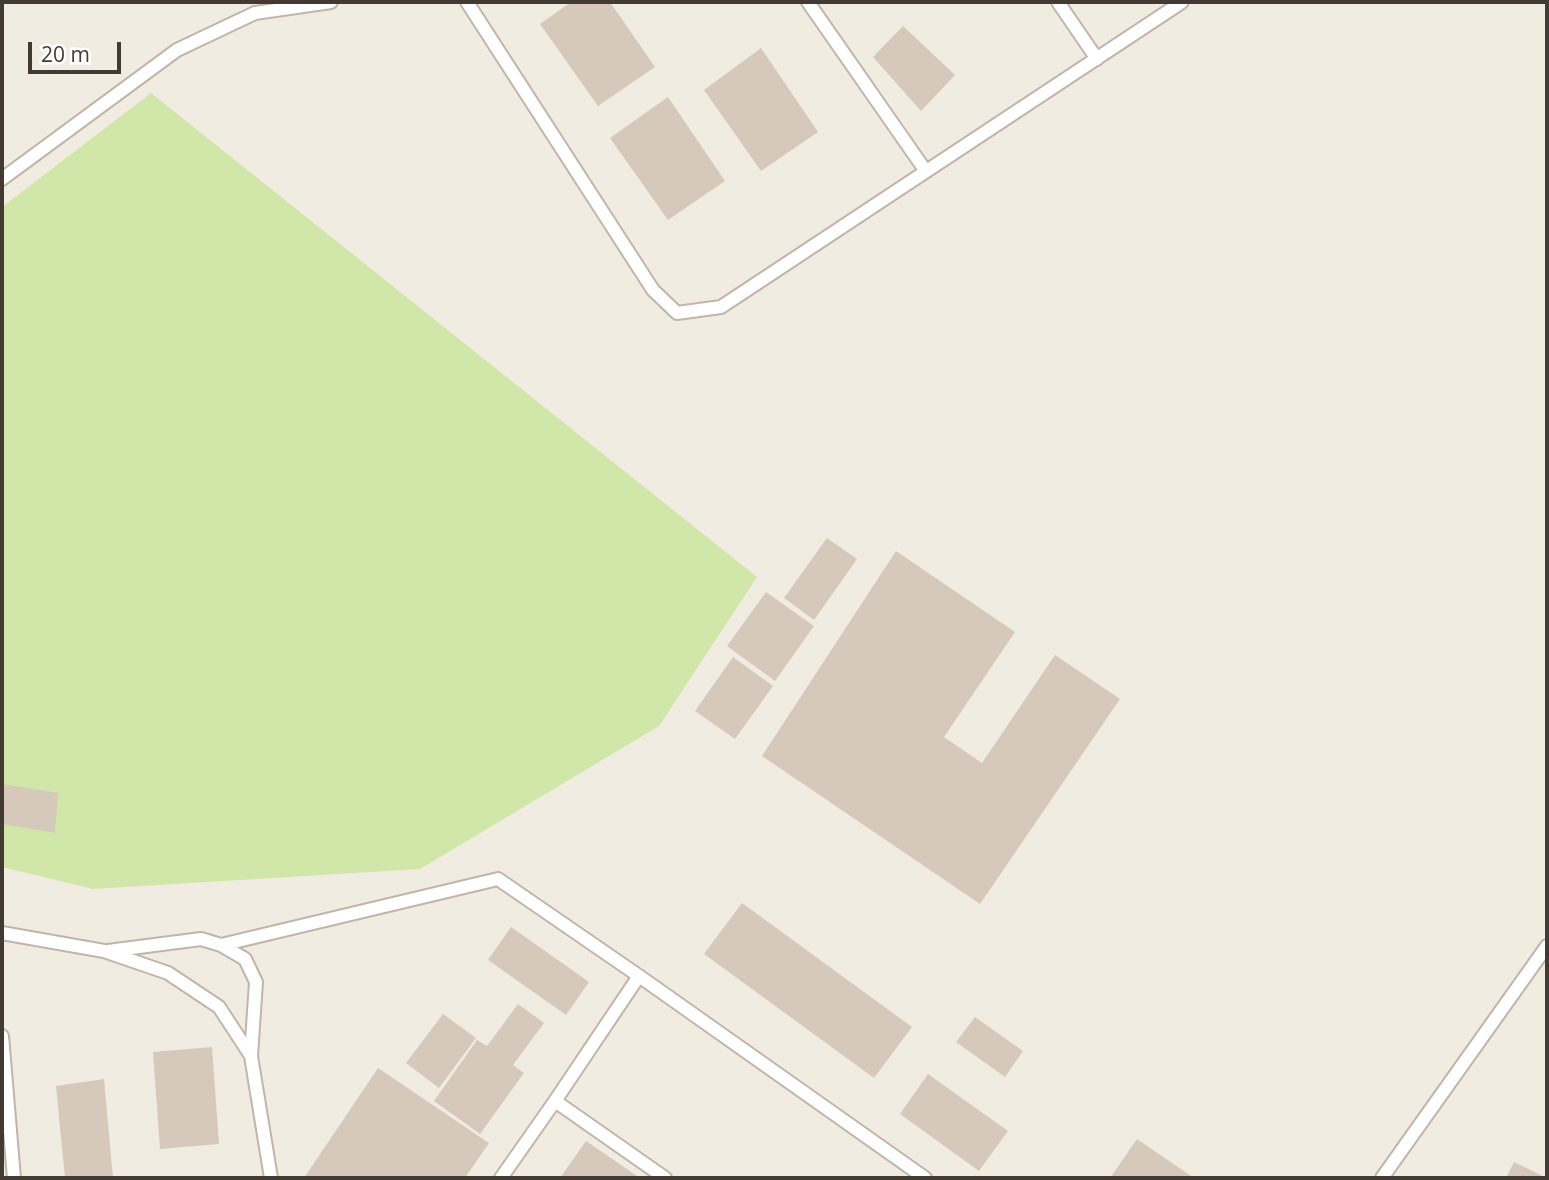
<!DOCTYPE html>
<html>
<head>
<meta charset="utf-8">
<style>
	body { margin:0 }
	#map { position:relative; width:1549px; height:1180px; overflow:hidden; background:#f1ece2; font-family:"Open Sans",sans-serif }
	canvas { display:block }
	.frame { position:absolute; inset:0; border:4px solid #433b33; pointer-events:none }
	.scale { position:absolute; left:28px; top:42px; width:93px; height:32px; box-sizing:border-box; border:4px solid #433b33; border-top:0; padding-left:9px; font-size:21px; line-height:24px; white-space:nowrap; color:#433b33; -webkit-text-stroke:5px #fff; paint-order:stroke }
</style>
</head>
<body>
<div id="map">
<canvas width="1549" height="1180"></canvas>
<div class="frame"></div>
<div class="scale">20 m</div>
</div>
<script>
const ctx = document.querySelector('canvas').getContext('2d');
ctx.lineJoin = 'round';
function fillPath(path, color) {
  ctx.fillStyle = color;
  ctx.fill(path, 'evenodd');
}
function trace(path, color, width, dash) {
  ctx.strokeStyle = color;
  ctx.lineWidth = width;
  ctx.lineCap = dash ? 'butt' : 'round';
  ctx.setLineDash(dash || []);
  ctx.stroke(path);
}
fillPath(new Path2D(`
	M 151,93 L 757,577 L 659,726 L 420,869 L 93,889 L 2,867 L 2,207 Z`), '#d1e7aa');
fillPath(new Path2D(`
	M 571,2 L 610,2 L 655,67 L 598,106 L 540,24 Z
	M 903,26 L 955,75 L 921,111 L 873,57 Z
	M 761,48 L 818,132 L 761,171 L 704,90 Z
	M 668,97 L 725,181 L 668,220 L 610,138 Z
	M 827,538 L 857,559 L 814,620 L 784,598 Z
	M 896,551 L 1015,632 L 944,737 L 982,763 L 1055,655 L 1120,699 L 980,904 L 762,756 Z
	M 766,592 L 814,626 L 775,681 L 727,646 Z
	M 733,657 L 773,686 L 735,739 L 695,711 Z
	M 2,784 L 58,793 L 55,833 L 2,824 Z
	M 742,903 L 912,1027 L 874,1078 L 704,954 Z
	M 511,927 L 589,982 L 566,1015 L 488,960 Z
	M 518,1004 L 544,1023 L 513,1065 L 524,1073 L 480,1134 L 434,1101 L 477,1040 L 487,1046 Z
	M 443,1014 L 476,1038 L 439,1088 L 406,1063 Z
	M 975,1017 L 1023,1051 L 1005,1077 L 956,1042 Z
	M 212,1047 L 219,1144 L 160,1149 L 153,1052 Z
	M 378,1068 L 489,1143 L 465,1178 L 304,1178 Z
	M 928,1074 L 1008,1131 L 979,1171 L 900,1114 Z
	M 104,1079 L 113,1178 L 65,1178 L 56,1086 Z
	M 1137,1139 L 1194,1178 L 1110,1178 Z
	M 586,1141 L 640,1178 L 560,1178 Z
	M 1514,1162 L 1547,1178 L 1506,1178 Z`), '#d6c9bb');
const lane = new Path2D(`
	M 467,2 L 653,290 L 677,313 L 721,307 L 1182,2
	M 808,2 L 925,170
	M 1058,2 L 1097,59
	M 2,179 L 177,50 L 255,13 L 331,2
	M 2,933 L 104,951 L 168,973 L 219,1007 L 251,1056 L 271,1178
	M 221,945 L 498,879 L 639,976 L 925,1178
	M 108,951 L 201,939 L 221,945 L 245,959 L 256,982 L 251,1056
	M 2,1036 L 14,1178
	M 555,1101 L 665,1178
	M 501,1178 L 555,1101 L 639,976
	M 1382,1178 L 1547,946`);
trace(lane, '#c0b5a8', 16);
trace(lane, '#fff', 12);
</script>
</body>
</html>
